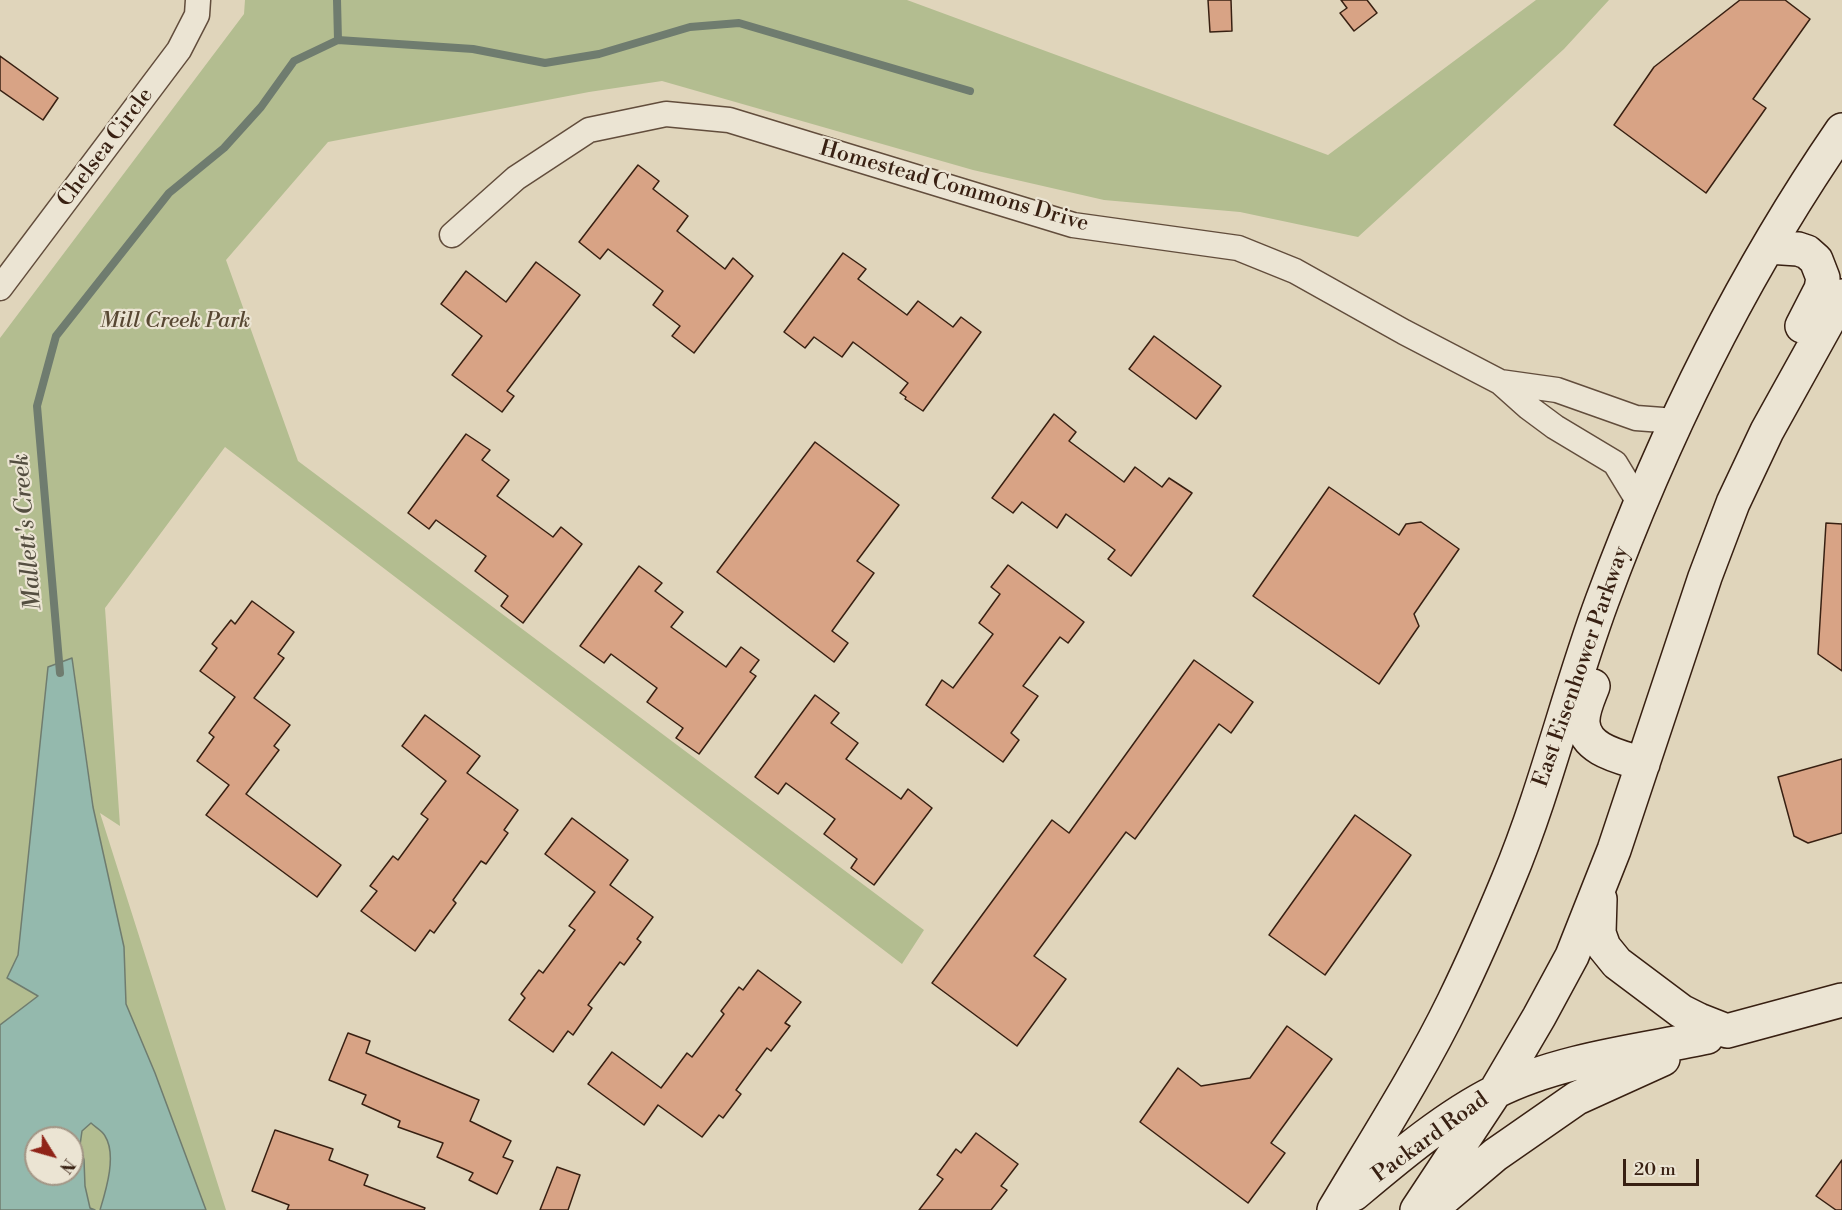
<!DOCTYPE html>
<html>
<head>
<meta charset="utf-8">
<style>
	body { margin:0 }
	#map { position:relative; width:1842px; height:1210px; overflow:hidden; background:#e0d5bb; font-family:"Libre Bodoni",serif }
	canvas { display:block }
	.north { position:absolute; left:24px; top:1126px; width:60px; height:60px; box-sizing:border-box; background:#ebe4d3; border:2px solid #a39686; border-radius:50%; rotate:127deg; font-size:16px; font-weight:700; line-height:24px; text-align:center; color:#382012 }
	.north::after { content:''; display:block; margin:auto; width:21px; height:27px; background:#8f2418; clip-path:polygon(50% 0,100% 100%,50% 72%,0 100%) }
	.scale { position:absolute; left:1623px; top:1159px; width:76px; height:27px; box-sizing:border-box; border:3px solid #382012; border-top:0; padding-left:8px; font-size:18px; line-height:21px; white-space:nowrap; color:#382012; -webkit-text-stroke:4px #ebe4d3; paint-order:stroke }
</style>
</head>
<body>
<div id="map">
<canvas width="1842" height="1210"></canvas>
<div class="north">N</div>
<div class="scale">20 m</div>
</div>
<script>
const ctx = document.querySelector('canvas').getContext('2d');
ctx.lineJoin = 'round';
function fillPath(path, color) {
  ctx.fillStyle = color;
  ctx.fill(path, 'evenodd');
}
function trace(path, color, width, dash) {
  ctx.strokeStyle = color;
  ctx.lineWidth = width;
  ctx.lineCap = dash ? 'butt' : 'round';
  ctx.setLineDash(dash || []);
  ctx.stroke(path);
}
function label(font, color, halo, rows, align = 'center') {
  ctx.font = font + ' "Libre Bodoni",serif';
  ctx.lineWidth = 4.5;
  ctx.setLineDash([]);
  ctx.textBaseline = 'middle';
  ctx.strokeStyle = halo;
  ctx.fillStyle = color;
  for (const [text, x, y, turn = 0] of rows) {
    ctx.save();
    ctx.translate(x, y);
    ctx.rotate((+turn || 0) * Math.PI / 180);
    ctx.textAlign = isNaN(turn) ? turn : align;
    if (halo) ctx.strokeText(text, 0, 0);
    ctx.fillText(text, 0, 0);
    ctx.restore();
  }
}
fillPath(new Path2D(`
	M 245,0 L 907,0 L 1328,155 L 1536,0 L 1609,0 L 1564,49 L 1358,237 L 1240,212 L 1104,200 L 973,170 L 662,81 L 589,92 L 328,142 L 226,260 L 298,461 L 924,930 L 902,964 L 225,447 L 105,608 L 120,826 L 100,813 L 226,1210 L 0,1210 L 0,338 L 244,14 ZM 72,658 L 93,805 L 93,806 L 48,667 ZM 36,1138 L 72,1138 L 72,1174 L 36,1174 Z`), '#b3bd90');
const water = new Path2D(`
	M 72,658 L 93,807 L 124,947 L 126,1004 L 155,1073 L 206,1210 L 100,1210 C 106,1190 117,1155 105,1136 C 103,1131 95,1127 91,1123 L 82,1131 L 80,1145 L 84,1160 L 85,1186 L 90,1208 L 95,1210 L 0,1210 L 0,1025 L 38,996 L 7,978 L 18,955 L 48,667 ZM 36,1138 L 72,1138 L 72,1174 L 36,1174 Z`);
fillPath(water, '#94b9ad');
trace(water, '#6f7c6f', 1.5);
trace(new Path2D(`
	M 337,0 L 338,40
	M 60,673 L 37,406 L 56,336 L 169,193 L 224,148 L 261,107 L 294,61 L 338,40 L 473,49 L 545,63 L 599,54 L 690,27 L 739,23 L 970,91`), '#6f7c6f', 8);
const building = new Path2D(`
	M 1208,0 L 1231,0 L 1232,31 L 1210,32 Z
	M 1341,0 L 1367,0 L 1377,13 L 1354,31 L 1340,13 L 1347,8 Z
	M 1740,0 L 1785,0 L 1810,19 L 1753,99 L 1766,108 L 1706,193 L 1614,125 L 1654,67 Z
	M 0,56 L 58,98 L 43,120 L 0,90 Z
	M 638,165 L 659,181 L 653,189 L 688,216 L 677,231 L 725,269 L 733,258 L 753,276 L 694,353 L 672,336 L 680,326 L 653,305 L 663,291 L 608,249 L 600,259 L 579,242 Z
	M 843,253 L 866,269 L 858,279 L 907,315 L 918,301 L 953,327 L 961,317 L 981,332 L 923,411 L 905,399 L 906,397 L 900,393 L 908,383 L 853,342 L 842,357 L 814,337 L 805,348 L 784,332 Z
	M 536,262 L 580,295 L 507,391 L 514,396 L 502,412 L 452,375 L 482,336 L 441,304 L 466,271 L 506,302 Z
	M 1154,336 L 1221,386 L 1196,419 L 1129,369 Z
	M 1054,414 L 1076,432 L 1069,441 L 1124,482 L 1135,467 L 1162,487 L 1169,478 L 1192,493 L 1131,576 L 1108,559 L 1115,550 L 1066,514 L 1057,528 L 1022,502 L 1013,513 L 992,498 Z
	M 466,434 L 490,450 L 482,460 L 509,480 L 497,496 L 553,537 L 561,527 L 582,544 L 523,623 L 501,606 L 508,596 L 475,571 L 486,556 L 436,520 L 429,529 L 408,513 Z
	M 815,442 L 899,505 L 857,561 L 874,573 L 832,631 L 848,643 L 834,662 L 717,572 Z
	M 1329,487 L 1399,535 L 1406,524 L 1421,522 L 1459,549 L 1414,614 L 1419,626 L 1379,684 L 1253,596 Z
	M 1826,523 L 1842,524 L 1842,671 L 1818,654 Z
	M 1008,565 L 1084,622 L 1068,643 L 1060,637 L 1023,686 L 1038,696 L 1011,733 L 1019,740 L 1003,762 L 926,705 L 942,680 L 953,688 L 993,634 L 979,623 L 1000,594 L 991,587 Z
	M 639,566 L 662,583 L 655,591 L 683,612 L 671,627 L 726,667 L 741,647 L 759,660 L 750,672 L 756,676 L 699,754 L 676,738 L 683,728 L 647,702 L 657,688 L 611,654 L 604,663 L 580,646 Z
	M 252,601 L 294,632 L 278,654 L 284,658 L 254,698 L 290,725 L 274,746 L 279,750 L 246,794 L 341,865 L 317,897 L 206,815 L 229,785 L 197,761 L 214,737 L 209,733 L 235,697 L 200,671 L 217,648 L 212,644 L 231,620 L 235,624 Z
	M 1194,660 L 1253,702 L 1231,733 L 1219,724 L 1135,839 L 1126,832 L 1034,956 L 1066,979 L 1017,1046 L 932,983 L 1052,820 L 1069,833 Z
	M 815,695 L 839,713 L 831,723 L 858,743 L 846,759 L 901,799 L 908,789 L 932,808 L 874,885 L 851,868 L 857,859 L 824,834 L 835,819 L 786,783 L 778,794 L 755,777 Z
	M 425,715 L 480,756 L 467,773 L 518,810 L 504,830 L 508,833 L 486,864 L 481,861 L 453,900 L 456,903 L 434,933 L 430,930 L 415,951 L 361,911 L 377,891 L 370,886 L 393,856 L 398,860 L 428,819 L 421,814 L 446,781 L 402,746 Z
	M 1842,759 L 1842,833 L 1808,843 L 1794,836 L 1778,777 Z
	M 1355,815 L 1411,855 L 1325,975 L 1269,935 Z
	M 572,818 L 628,860 L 610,885 L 653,917 L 637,939 L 641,942 L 624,965 L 620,962 L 588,1005 L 592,1008 L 573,1035 L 568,1031 L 553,1052 L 509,1020 L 525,998 L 521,994 L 539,970 L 543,973 L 575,930 L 569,926 L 595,892 L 545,854 Z
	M 758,970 L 801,1002 L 785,1023 L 790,1026 L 771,1051 L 767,1048 L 736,1090 L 741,1094 L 723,1118 L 719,1115 L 702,1137 L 658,1105 L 644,1125 L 588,1084 L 612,1052 L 661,1088 L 687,1053 L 692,1057 L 724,1014 L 721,1011 L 739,987 L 743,990 Z
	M 1287,1026 L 1332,1059 L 1271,1143 L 1285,1153 L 1248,1203 L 1140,1122 L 1178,1068 L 1201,1086 L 1250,1078 Z
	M 348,1033 L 370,1041 L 366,1053 L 479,1100 L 470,1121 L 511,1141 L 503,1157 L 513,1161 L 497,1194 L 469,1180 L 473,1173 L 437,1157 L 443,1143 L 398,1127 L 400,1121 L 362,1104 L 366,1095 L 329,1080 Z
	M 275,1130 L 333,1149 L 329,1160 L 368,1175 L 364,1185 L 425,1208 L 424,1210 L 287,1210 L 289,1205 L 252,1191 Z
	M 976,1133 L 1018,1164 L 1001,1186 L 1007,1190 L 991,1210 L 919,1210 L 943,1179 L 937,1175 L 956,1149 L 961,1153 Z
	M 1842,1160 L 1842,1210 L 1836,1210 L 1816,1196 Z
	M 557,1167 L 580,1175 L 568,1210 L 540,1210 Z`);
fillPath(building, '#d8a385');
trace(building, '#382012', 1.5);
const minor = new Path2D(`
	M 452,235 L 516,178 L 589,130 L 666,114 L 729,120 L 1073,225 L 1238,248 L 1295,271 L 1404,332 L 1500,382 L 1528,407 L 1555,427 L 1615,463 L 1640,504
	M 0,288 L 179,50 L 197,15 L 198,0
	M 1500,382 L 1557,390 L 1636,418 L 1676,421`);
const secondary = new Path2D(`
	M 1768,247 L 1798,249 L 1807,252 L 1816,260 L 1823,278 L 1821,289 L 1802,326
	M 1593,686 C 1589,697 1582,711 1583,723 C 1585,751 1622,757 1643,764
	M 1600,899 L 1599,933 L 1604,947 L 1617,963 L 1681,1011 L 1699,1020 L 1727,1031 L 1842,1000
	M 1354,1194 C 1397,1158 1445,1117 1495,1092 C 1558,1060 1639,1051 1707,1037
	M 1334,1210 C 1375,1141 1419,1073 1454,1001 C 1473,962 1491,921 1508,880 C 1546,789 1568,693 1602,601 C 1663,436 1742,275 1842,130
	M 1417,1210 L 1495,1092 L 1539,1017 L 1572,956 L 1614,850 L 1705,577 L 1733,503 L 1767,431 L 1842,296
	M 1430,1210 L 1495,1155 L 1577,1098 L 1663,1059`);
trace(minor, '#624d3c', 27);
trace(secondary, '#382012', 36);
trace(minor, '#ebe4d3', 24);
trace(secondary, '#ebe4d3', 33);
label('22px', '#382012', '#ebe4d3', [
	["Chelsea Circle",106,148,-53],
	["Homestead Commons Drive",954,187,16],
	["East Eisenhower Parkway",1582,667,-71],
	["Packard Road",1431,1138,-36]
]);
label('italic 22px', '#574732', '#ebe4d3', [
	["Mill Creek Park",175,322]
]);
label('italic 24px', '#544e40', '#ebe4d3', [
	["Mallett's Creek",28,532,-95]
]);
</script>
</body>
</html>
